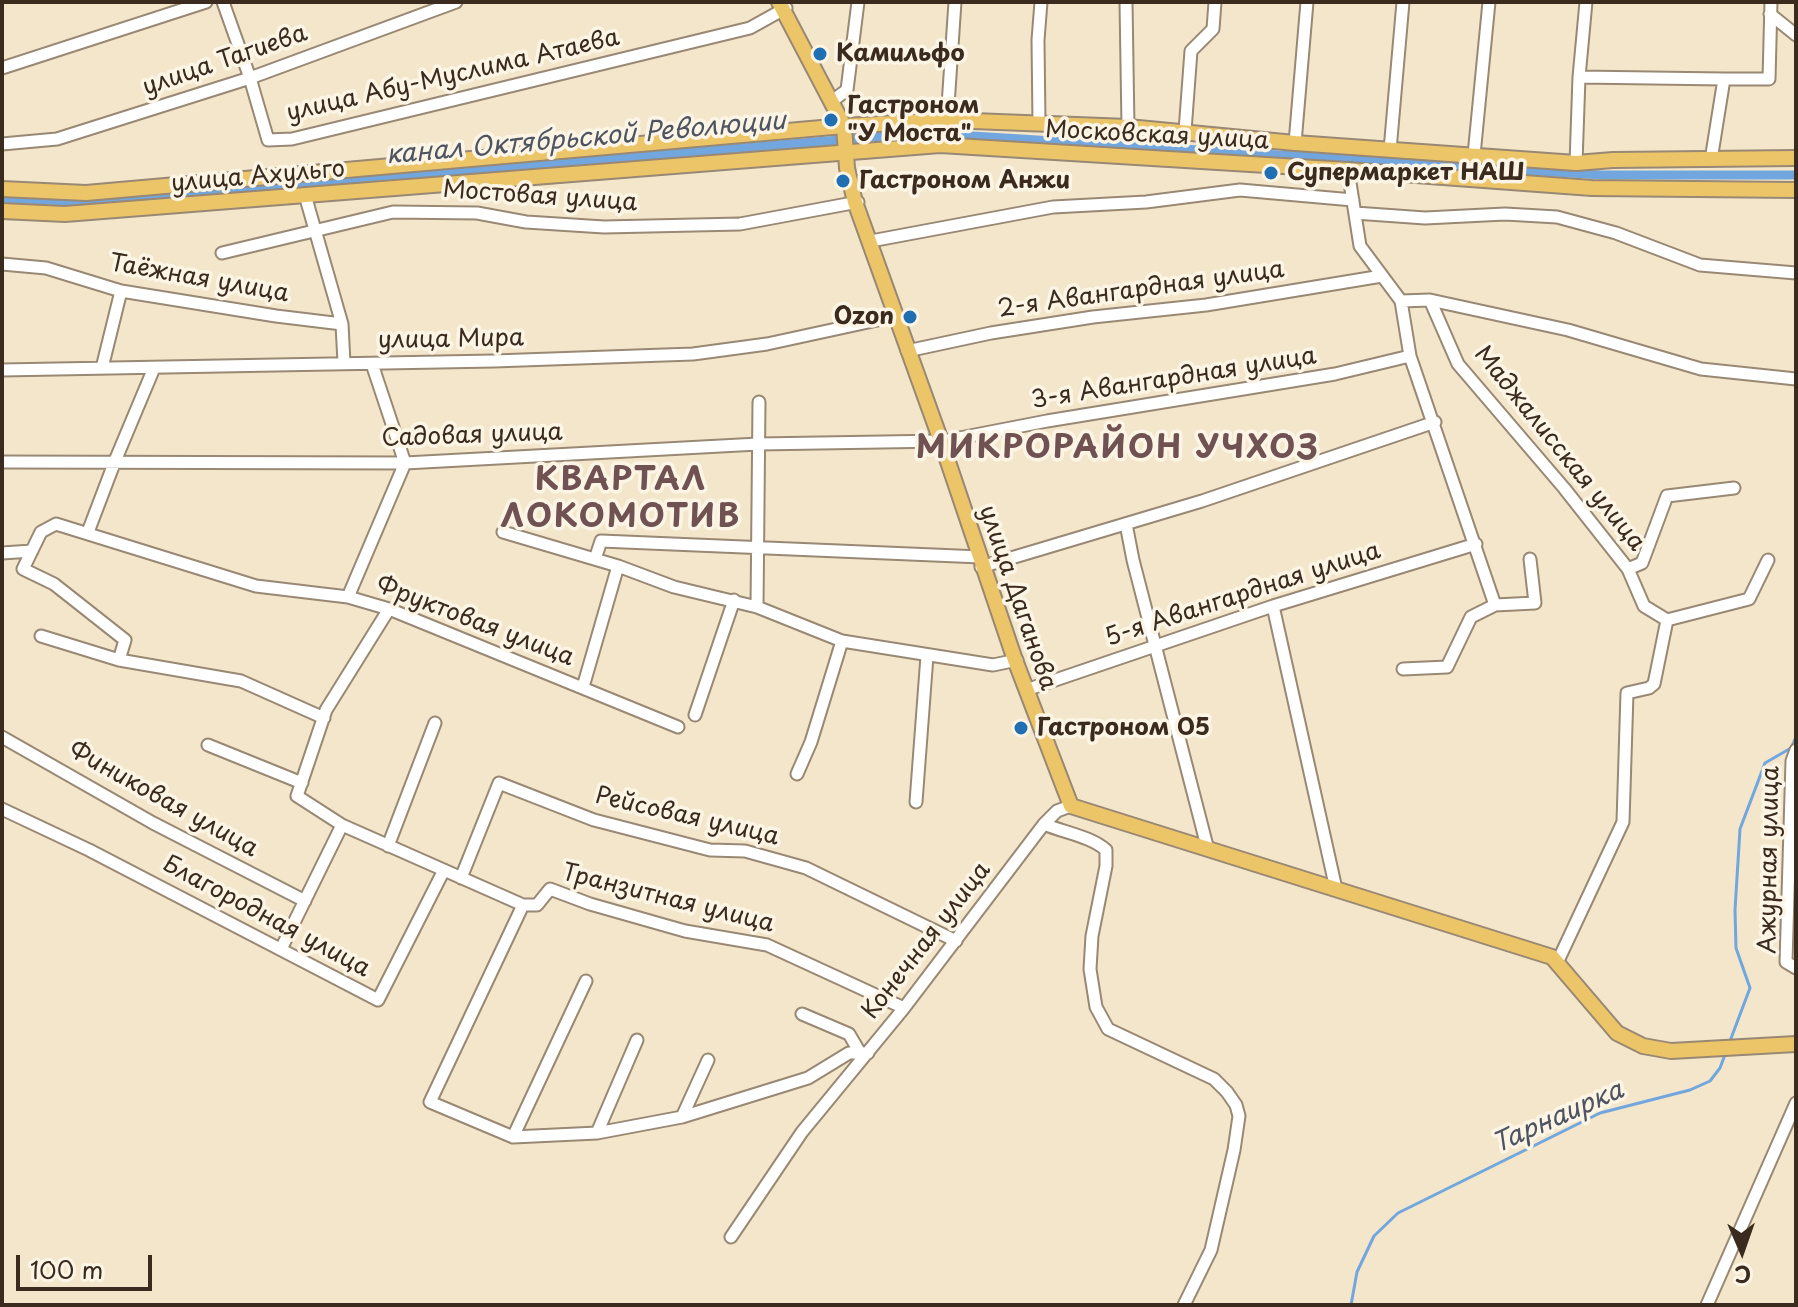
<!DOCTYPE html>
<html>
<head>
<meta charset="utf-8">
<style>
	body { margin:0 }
	#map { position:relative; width:1798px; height:1307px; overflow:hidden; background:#f4e6cb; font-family:"Playpen Sans",sans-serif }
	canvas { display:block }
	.frame { position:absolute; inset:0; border:4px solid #3b2a1e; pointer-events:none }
	.north { position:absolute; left:1702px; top:1211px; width:80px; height:80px; -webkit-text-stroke:6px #fcf5e5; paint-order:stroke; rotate:178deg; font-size:22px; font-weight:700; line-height:32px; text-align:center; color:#3b2a1e }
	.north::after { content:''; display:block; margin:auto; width:28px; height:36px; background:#3b2a1e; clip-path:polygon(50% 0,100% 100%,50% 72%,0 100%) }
	.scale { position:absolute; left:16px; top:1255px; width:136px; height:36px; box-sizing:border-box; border:4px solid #3b2a1e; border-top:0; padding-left:10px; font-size:24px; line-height:28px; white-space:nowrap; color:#3b2a1e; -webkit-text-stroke:6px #fcf5e5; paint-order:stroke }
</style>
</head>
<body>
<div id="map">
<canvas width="1798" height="1307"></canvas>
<div class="frame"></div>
<div class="north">С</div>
<div class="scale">100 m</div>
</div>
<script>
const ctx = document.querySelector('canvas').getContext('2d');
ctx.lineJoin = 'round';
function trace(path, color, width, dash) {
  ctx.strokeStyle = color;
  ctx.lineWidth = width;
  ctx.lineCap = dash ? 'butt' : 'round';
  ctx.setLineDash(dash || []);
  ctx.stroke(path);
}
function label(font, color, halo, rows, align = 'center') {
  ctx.font = font + ' "Playpen Sans",sans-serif';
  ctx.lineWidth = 7;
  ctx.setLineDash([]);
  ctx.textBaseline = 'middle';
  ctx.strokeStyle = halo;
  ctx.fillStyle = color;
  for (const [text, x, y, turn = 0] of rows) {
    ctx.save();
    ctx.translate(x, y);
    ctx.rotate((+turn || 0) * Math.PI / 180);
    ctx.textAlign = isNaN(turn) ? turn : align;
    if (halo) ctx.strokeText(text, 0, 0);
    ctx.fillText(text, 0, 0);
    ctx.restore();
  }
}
trace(new Path2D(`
	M 1730,1041 L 1750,988 L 1736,948 L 1735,910 L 1740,829 L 1765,763 L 1791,748 L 1796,737
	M 1351,1305 L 1357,1272 L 1374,1236 L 1398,1213 L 1600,1113 L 1690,1090 L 1710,1081 L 1720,1068 L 1726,1052`), '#71a6de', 3);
trace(new Path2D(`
	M 2,198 L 87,202 L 924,133 L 1602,175 L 1796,175`), '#71a6de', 9);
const minor = new Path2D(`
	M 223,2 L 250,78 L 268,140 L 292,139 L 750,28 L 786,8
	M 1126,2 L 1128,127
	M 1770,14 L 1796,35
	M 2,68 L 206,2
	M 1579,77 L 1724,79
	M 832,101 L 847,90 L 858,2
	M 947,120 L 955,2
	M 1039,123 L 1038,40 L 1041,2
	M 1185,131 L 1191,51 L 1213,29 L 1215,2
	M 1295,143 L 1307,2
	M 2,144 L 57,139 L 250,78 L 456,2
	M 1390,150 L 1403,2
	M 1474,155 L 1489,2
	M 1711,160 L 1724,79 L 1769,79 L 1771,2
	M 1576,163 L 1579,77 L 1586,2
	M 1348,170 L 1360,246 L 1401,301
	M 305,195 L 342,324 L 344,363
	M 1355,213 L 1425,218 L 1505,214 L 1557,217 L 1616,233 L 1700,265 L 1796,273
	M 871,241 L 1053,207 L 1146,202 L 1240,190 L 1353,200
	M 222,253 L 393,212 L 477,213 L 526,222 L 604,227 L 740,224 L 858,202
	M 2,264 L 46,268 L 121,291 L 276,316 L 342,324
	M 1430,300 L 1458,364 L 1564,488 L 1628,569 L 1644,606 L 1667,620 L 1654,684 L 1649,688 L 1627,693 L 1623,822 L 1557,963
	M 1401,301 L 1410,356 L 1495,605 L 1471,617 L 1447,667 L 1403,669
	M 1401,301 L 1430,300 L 1568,330 L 1701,369 L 1796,379
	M 907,351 L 991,333 L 1093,317 L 1206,305 L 1382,276
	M 102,368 L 121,291
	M 2,370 L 494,361 L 693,354 L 767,344 L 896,316
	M 2,462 L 405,463 L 758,444 L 944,441 L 1047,421 L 1335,374 L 1410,356
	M 1126,524 L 1133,560 L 1207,846
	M 88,532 L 115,461 L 154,368
	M 503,532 L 618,566 L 674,587 L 757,607 L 842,641 L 993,665 L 1017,660
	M 2,553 L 32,551
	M 595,559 L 601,541 L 981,557
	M 981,567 L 1202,501 L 1435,422
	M 1628,569 L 1642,563 L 1667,496 L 1734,488
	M 348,597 L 405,463 L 372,364
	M 1495,605 L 1535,603 L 1530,559
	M 1273,606 L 1336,889
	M 757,607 L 759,402
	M 389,609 L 326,710 L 297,796 L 342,825 L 523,905 L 537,905 L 550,889 L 590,904 L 685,931 L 767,945 L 904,1008
	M 1667,620 L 1749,599 L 1768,560
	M 41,636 L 119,660 L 241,681 L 324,718
	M 119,660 L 125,640 L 54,584 L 23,569 L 41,532 L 56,524 L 256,586 L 348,597 L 389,609 L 678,727
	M 583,687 L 618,566
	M 1026,690 L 1273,606 L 1476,544
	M 695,715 L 734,600
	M 2,737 L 153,823 L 305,901
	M 208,745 L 302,783
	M 1796,750 L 1792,761 L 1786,962 L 1796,968
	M 797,774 L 811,742 L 842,641
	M 916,802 L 927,656
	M 2,809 L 89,850 L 378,1000 L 444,870
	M 1044,824 C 1065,833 1090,836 1106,850 L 1106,866 L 1092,936 L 1090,969 L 1096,1007 L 1108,1029 L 1214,1079 L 1227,1092 L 1236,1105 L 1239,1116 L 1234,1150 L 1211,1250 L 1184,1305
	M 388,846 L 435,723
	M 461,878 L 499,783 L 594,820 L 710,850 L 745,851 L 806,868 L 956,941
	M 523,905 L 430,1102 L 513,1137 L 597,1133 L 682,1117 L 808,1078 L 849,1053 L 868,1053
	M 281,949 L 342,825
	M 802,1014 L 849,1034 L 859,1051
	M 682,1117 L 708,1060
	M 597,1133 L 637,1040
	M 513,1137 L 586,981
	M 731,1237 L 802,1132 L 904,1008 L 1044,824 L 1057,811 L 1073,805
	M 1707,1305 L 1796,1103`);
const major = new Path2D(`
	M 779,2 L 844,126 L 847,168 L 855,202 L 941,441 L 1015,660 L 1071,806 L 1552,957 L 1617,1033 L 1643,1046 L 1671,1051 L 1796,1044
	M 2,189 L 86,193 L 844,126 L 947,120 L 1128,127 L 1295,143 L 1576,163 L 1613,160 L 1796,158
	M 2,211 L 65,214 L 940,145 L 1348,170 L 1592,188 L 1796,190`);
trace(minor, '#988874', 15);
trace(major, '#988874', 18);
trace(minor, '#fff', 11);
trace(major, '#edc569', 14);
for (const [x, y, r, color] of [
	[820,54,8,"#1f6fb2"],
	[831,120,8,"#1f6fb2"],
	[1271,173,8,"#1f6fb2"],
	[843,181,8,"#1f6fb2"],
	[910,317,8,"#1f6fb2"],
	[1021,728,8,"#1f6fb2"]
]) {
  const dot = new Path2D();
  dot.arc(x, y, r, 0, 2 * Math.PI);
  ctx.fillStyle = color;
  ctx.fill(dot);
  trace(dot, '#fcf5e5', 3);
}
label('bold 24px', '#3b2a1e', '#fcf5e5', [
	["Камильфо",836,54],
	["Гастроном",847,106],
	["\"У Моста\"",847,134],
	["Супермаркет НАШ",1287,173],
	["Гастроном Анжи",859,181],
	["Ozon",894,317,"right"],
	["Гастроном 05",1037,728]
], 'left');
label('24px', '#3b2a1e', '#fcf5e5', [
	["улица Тагиева",225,61,-19],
	["улица Абу-Муслима Атаева",453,76,-13],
	["Московская улица",1157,136,3],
	["улица Ахульго",258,177,-5],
	["Мостовая улица",540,197,4],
	["Таёжная улица",199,279,10],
	["2-я Авангардная улица",1141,290,-8],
	["улица Мира",451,340,-1],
	["3-я Авангардная улица",1174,379,-9],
	["Садовая улица",472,436,-2],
	["Маджалисская улица",1559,449,51],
	["5-я Авангардная улица",1243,595,-18],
	["улица Даганова",1017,598,71],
	["Фруктовая улица",475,622,21],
	["Финиковая улица",163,800,29],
	["Рейсовая улица",687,817,13],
	["Ажурная улица",1770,860,-89],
	["Транзитная улица",668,899,14],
	["Благородная улица",266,917,28],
	["Конечная улица",927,941,-52]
]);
label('italic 26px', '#4e5561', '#fcf5e5', [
	["канал Октябрьской Революции",586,139,-5],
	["Тарнаирка",1558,1118,-24]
]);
ctx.letterSpacing = '2px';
label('bold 32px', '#715253', '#fcf5e5', [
	["МИКРОРАЙОН УЧХОЗ",1118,449],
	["КВАРТАЛ",621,481],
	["ЛОКОМОТИВ",621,518]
]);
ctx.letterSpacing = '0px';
</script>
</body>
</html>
